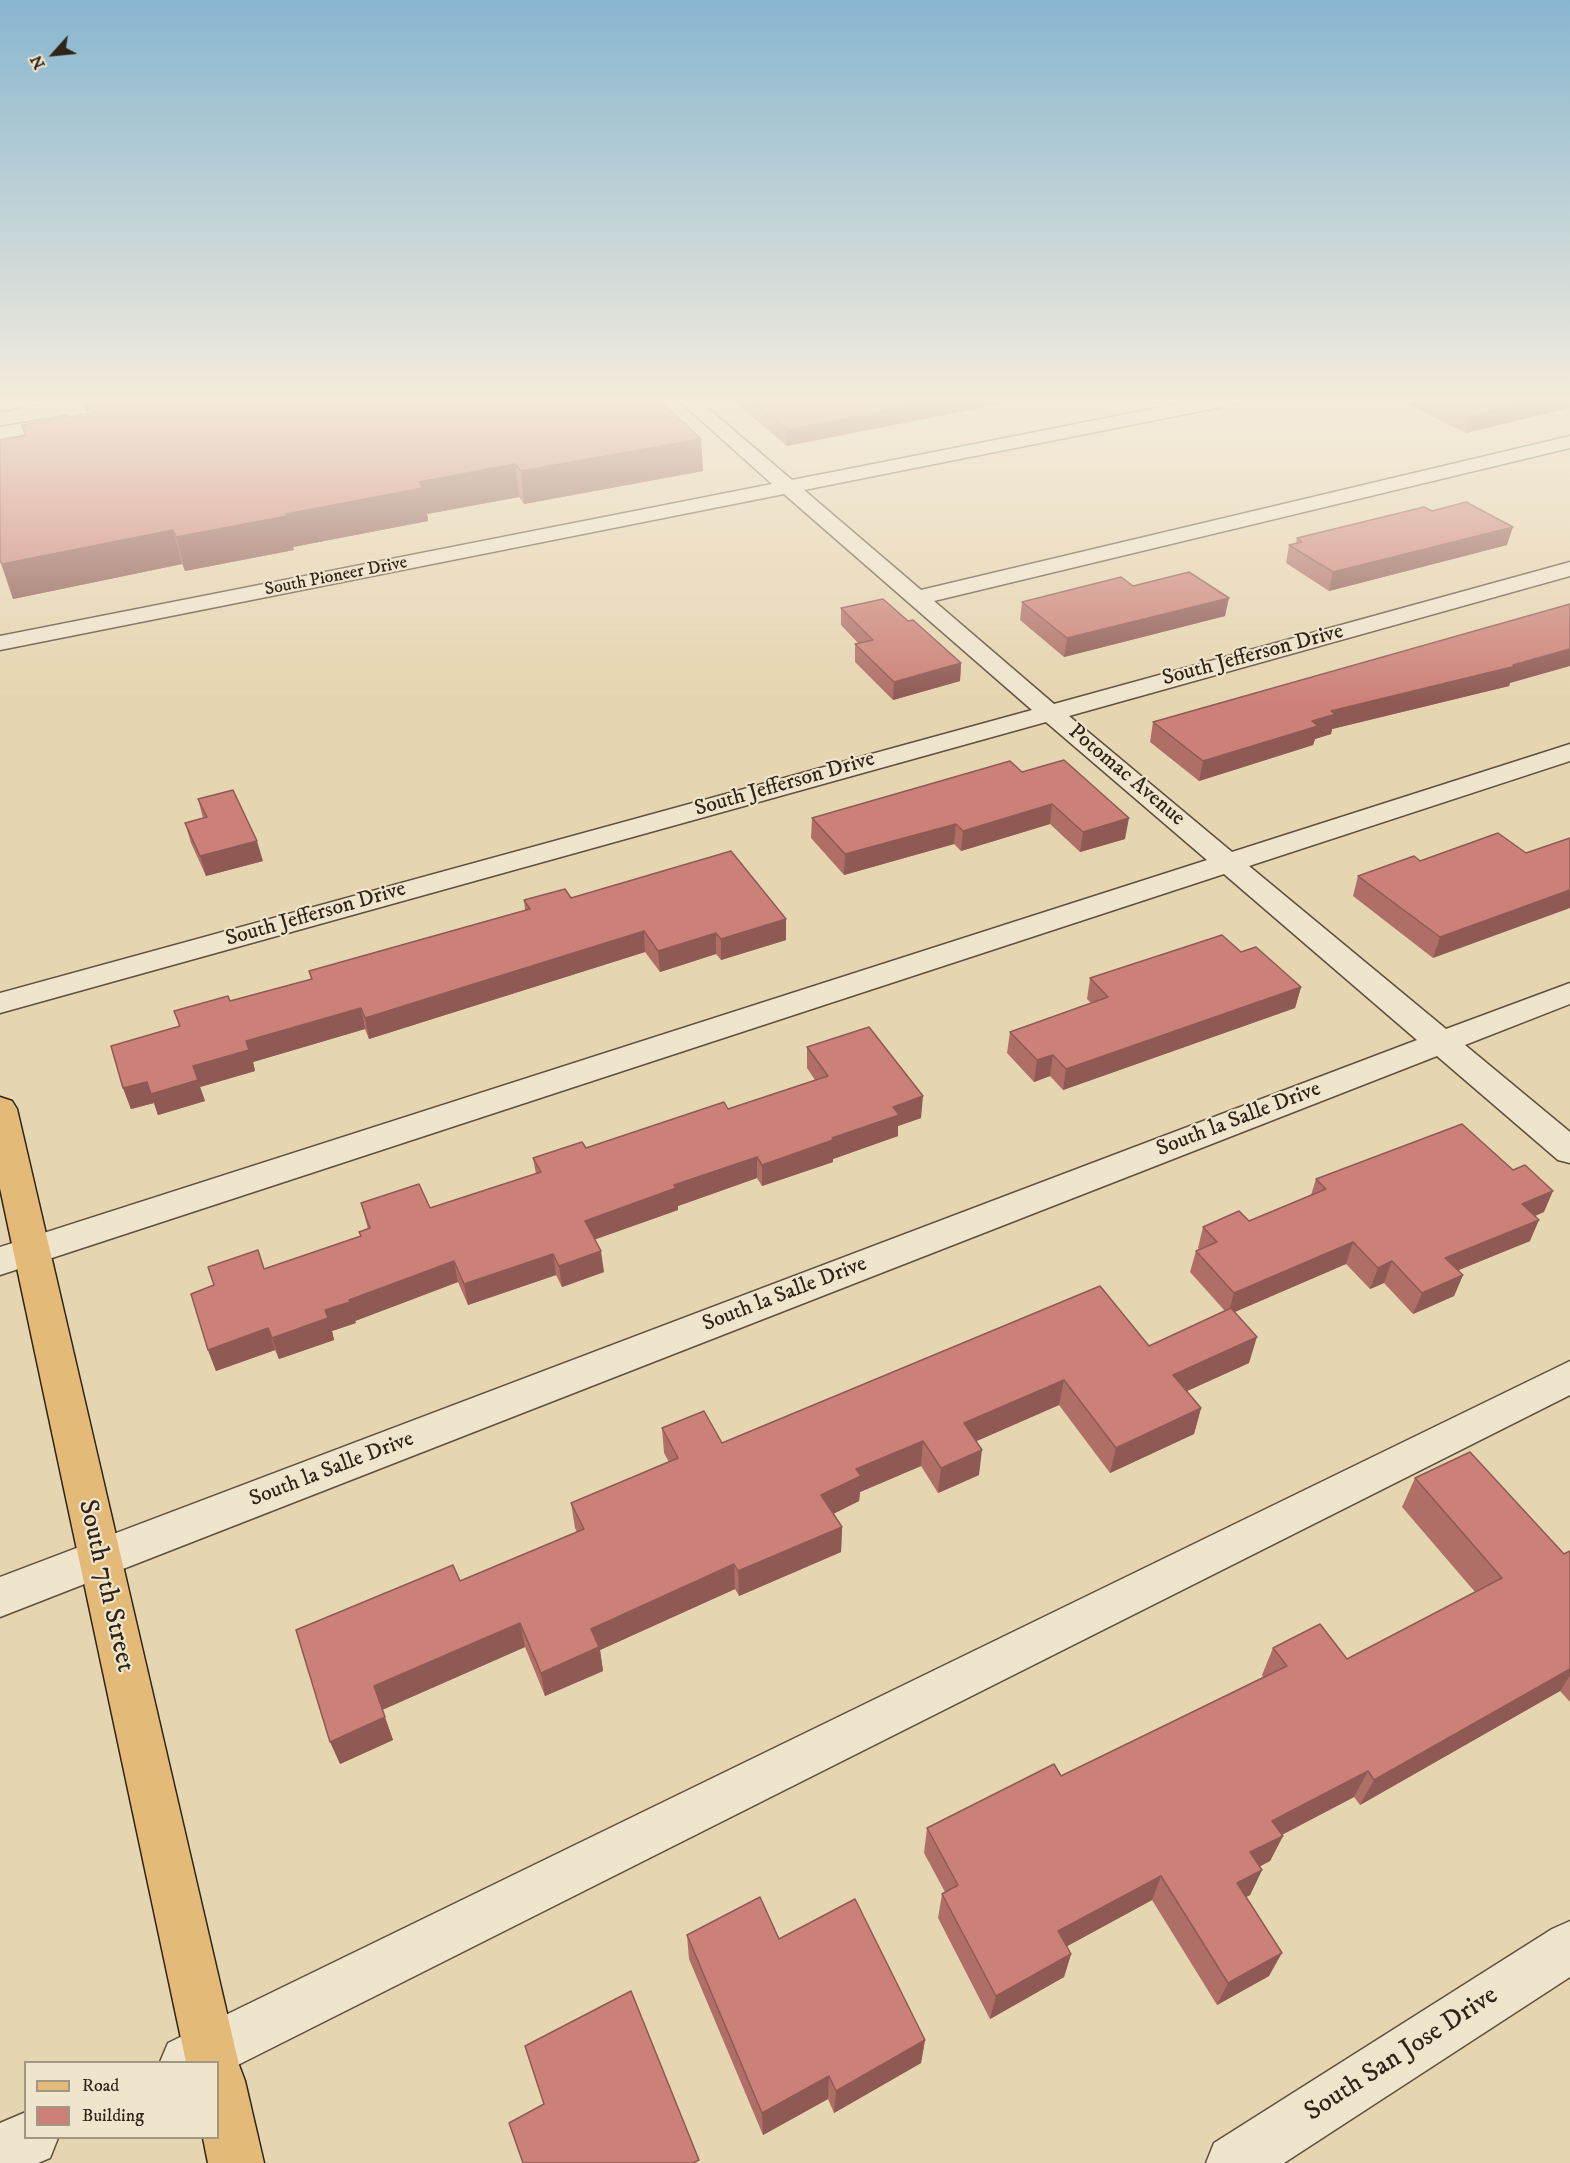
<!DOCTYPE html>
<html>
<head>
<meta charset="utf-8">
<style>
	body { margin:0 }
	#map { position:relative; width:1570px; height:2163px; overflow:hidden; background:#e6d5b1; font-family:"IM FELL DW Pica",serif }
	canvas { display:block }
	.legend { position:absolute; left:24px; top:2061px; width:195px; height:78px; box-sizing:border-box; background:#efe4cc; border:2px solid #a29784; margin:0; padding:8px 10px; list-style:none; font-size:18px; color:#2f2417 }
	.legend li { display:flex; align-items:center; gap:12px; height:30px }
	.legend b { width:30px; border:2px solid #a29784 }
	.north { position:absolute; left:24px; top:24px; width:60px; height:60px; -webkit-text-stroke:4px #efe4cc; paint-order:stroke; rotate:243deg; font-size:16px; font-weight:700; line-height:24px; text-align:center; color:#2f2417 }
	.north::after { content:''; display:block; margin:auto; width:21px; height:27px; background:#2f2417; clip-path:polygon(50% 0,100% 100%,50% 72%,0 100%) }
</style>
</head>
<body>
<div id="map">
<canvas width="1570" height="2163"></canvas>
<ul class="legend">
<li><b style="height:8px;background:#e3ba78"></b>Road</li>
<li><b style="height:16px;background:#cc8178"></b>Building</li>
</ul>
<div class="north">N</div>
</div>
<script>
const ctx = document.querySelector('canvas').getContext('2d');
ctx.lineJoin = 'round';
function trace(path, color, width, dash) {
  ctx.strokeStyle = color;
  ctx.lineWidth = width;
  ctx.lineCap = dash ? 'butt' : 'round';
  ctx.setLineDash(dash || []);
  ctx.stroke(path);
}
function fillPath(path, color) {
  ctx.fillStyle = color;
  ctx.fill(path, 'evenodd');
}
function label(font, color, halo, rows, align = 'center') {
  ctx.font = font + ' "IM FELL DW Pica",serif';
  ctx.lineWidth = 4.5;
  ctx.setLineDash([]);
  ctx.textBaseline = 'middle';
  ctx.strokeStyle = halo;
  ctx.fillStyle = color;
  for (const [text, x, y, turn = 0] of rows) {
    ctx.save();
    ctx.translate(x, y);
    ctx.rotate((+turn || 0) * Math.PI / 180);
    ctx.textAlign = isNaN(turn) ? turn : align;
    if (halo) ctx.strokeText(text, 0, 0);
    ctx.fillText(text, 0, 0);
    ctx.restore();
  }
}
const minor = new Path2D(`
	M 8,398 L 50,398 L 48,402 L 0,411 L 0,399 Z
	M 676,398 L 696,398 L 792,480 L 1208,398 L 1245,398 L 1236,404 L 804,490 L 921,590 L 1570,436 L 1570,448 L 934,601 L 1054,704 L 1570,562 L 1570,576 L 1069,716 L 1232,852 L 1570,744 L 1570,761 L 1249,866 L 1446,1029 L 1570,983 L 1570,1004 L 1465,1045 L 1570,1132 L 1570,1163 L 1558,1160 L 1437,1056 L 0,1617 L 0,1577 L 1417,1040 L 1224,874 L 0,1275 L 0,1247 L 1207,860 L 1046,722 L 0,1013 L 0,993 L 1032,710 L 784,494 L 0,650 L 0,636 L 772,484 Z
	M 66,416 L 75,422 L 73,426 L 0,439 L 0,427 Z
	M 1570,1361 L 1570,1395 L 218,2075 L 218,2062 L 160,2062 L 168,2043 Z
	M 1570,1921 L 1570,1977 L 1284,2163 L 1206,2163 L 1214,2143 L 1552,1929 Z
	M 26,2112 L 26,2138 L 58,2138 L 50,2158 L 38,2163 L 0,2163 L 0,2123 Z`);
const major = new Path2D(`
	M 0,1097 L 12,1101 L 17,1109 L 239,2065 L 245,2081 L 264,2163 L 208,2163 L 203,2138 L 218,2138 L 218,2062 L 186,2062 L 0,1188 Z`);
trace(minor, '#5d503e', 3);
trace(major, '#2f2417', 3);
fillPath(minor, '#efe4cc');
fillPath(major, '#e3ba78');
fillPath(new Path2D(`
	M 79,398 L 657,398 L 703,471 L 524,504 L 519,497 L 427,514 L 428,521 L 293,547 L 294,550 L 185,571 L 182,564 L 13,599 L 0,561 L 0,440 L 25,436 L 22,425 L 90,413 L 90,411 L 86,411 Z
	M 730,398 L 1030,398 L 787,446 Z
	M 1412,398 L 1570,398 L 1570,409 L 1568,408 L 1466,433 L 1410,405 Z
	M 1432,511 L 1507,545 L 1329,591 L 1286,563 L 1289,545 L 1296,543 L 1297,538 Z
	M 1133,586 L 1225,616 L 1064,657 L 1020,620 L 1022,602 Z
	M 841,608 L 908,621 L 961,663 L 960,681 L 893,700 L 855,662 L 855,644 L 859,644 L 841,625 Z
	M 1510,683 L 1509,686 L 1332,729 L 1331,734 L 1315,739 L 1313,745 L 1199,781 L 1150,742 L 1153,722 Z
	M 1022,772 L 1125,839 L 1080,852 L 1050,824 L 961,851 L 954,844 L 844,875 L 811,838 L 812,818 Z
	M 198,799 L 263,861 L 206,876 L 191,843 L 185,823 L 203,818 Z
	M 1498,833 L 1433,958 L 1353,896 L 1358,876 L 1420,861 Z
	M 571,898 L 786,919 L 786,940 L 721,960 L 716,954 L 660,972 L 645,952 L 369,1039 L 365,1029 L 253,1062 L 255,1071 L 200,1087 L 205,1101 L 158,1115 L 154,1103 L 131,1109 L 123,1088 L 179,1026 L 174,1011 L 230,1001 L 311,979 L 309,971 L 525,910 L 524,900 Z
	M 1241,952 L 1301,987 L 1295,1008 L 1063,1090 L 1050,1076 L 1034,1082 L 1007,1053 L 1010,1032 L 1091,1003 L 1087,999 L 1090,978 Z
	M 807,1047 L 921,1118 L 898,1126 L 898,1136 L 833,1159 L 833,1162 L 762,1186 L 757,1178 L 678,1206 L 678,1210 L 595,1239 L 604,1272 L 562,1287 L 556,1275 L 468,1305 L 458,1282 L 355,1321 L 356,1323 L 332,1331 L 334,1340 L 279,1359 L 275,1350 L 216,1371 L 208,1350 L 264,1269 L 360,1236 L 368,1229 L 361,1203 L 430,1208 L 536,1174 L 533,1158 L 586,1148 L 728,1109 L 815,1080 L 807,1068 Z
	M 1316,1179 L 1544,1212 L 1535,1216 L 1530,1241 L 1458,1270 L 1463,1275 L 1454,1296 L 1413,1314 L 1384,1283 L 1370,1289 L 1346,1264 L 1234,1312 L 1249,1363 L 1187,1391 L 1201,1408 L 1194,1434 L 1110,1473 L 1059,1405 L 976,1441 L 979,1475 L 938,1493 L 921,1466 L 860,1492 L 859,1501 L 833,1514 L 842,1527 L 841,1552 L 739,1596 L 735,1589 L 600,1650 L 603,1671 L 545,1696 L 525,1647 L 382,1710 L 393,1740 L 340,1764 L 460,1581 L 577,1532 L 575,1528 L 571,1503 L 669,1462 L 664,1453 L 662,1428 L 722,1443 L 1149,1346 L 1225,1311 L 1190,1272 L 1196,1251 L 1199,1249 L 1198,1248 L 1203,1227 L 1249,1221 L 1311,1195 Z
	M 1415,1478 L 1564,1554 L 1570,1551 L 1570,1702 L 1560,1691 L 1360,1805 L 1354,1797 L 1282,1835 L 1283,1836 L 1270,1861 L 1259,1867 L 1262,1870 L 1250,1895 L 1246,1897 L 1269,1976 L 1217,2005 L 1152,1900 L 1067,1946 L 1071,1954 L 1064,1977 L 990,2019 L 938,1918 L 942,1894 L 945,1892 L 924,1853 L 927,1828 L 1061,1776 L 1263,1677 L 1262,1675 L 1273,1648 L 1347,1659 L 1475,1592 L 1402,1507 Z
	M 687,1935 L 779,1939 L 925,2040 L 921,2063 L 834,2113 L 828,2099 L 763,2135 L 689,1959 Z`), '#af6f67');
fillPath(new Path2D(`
	M 82,398 L 86,398 L 90,411 L 86,411 Z
	M 950,398 L 1030,398 L 787,446 L 787,430 Z
	M 1547,398 L 1570,398 L 1570,402 L 1568,408 L 1466,433 L 1470,416 Z
	M 701,439 L 703,471 L 524,504 L 521,471 Z
	M 515,464 L 519,497 L 427,514 L 428,521 L 293,547 L 294,550 L 185,571 L 176,537 L 419,482 Z
	M 1513,527 L 1507,545 L 1329,591 L 1333,572 Z
	M 173,530 L 182,564 L 13,599 L 2,564 Z
	M 1229,598 L 1225,616 L 1064,657 L 1067,638 Z
	M 1570,649 L 1570,666 L 1510,683 L 1509,686 L 1332,729 L 1331,734 L 1315,739 L 1313,745 L 1199,781 L 1203,761 L 1312,721 L 1331,711 L 1513,665 Z
	M 961,663 L 960,681 L 893,700 L 894,682 Z
	M 1052,804 L 1050,824 L 961,851 L 963,831 Z
	M 1129,818 L 1125,839 L 1080,852 L 1083,832 Z
	M 956,824 L 954,844 L 844,875 L 845,854 Z
	M 257,841 L 263,861 L 206,876 L 200,856 Z
	M 1570,890 L 1570,908 L 1433,958 L 1440,937 Z
	M 786,919 L 786,940 L 721,960 L 721,939 Z
	M 644,931 L 645,952 L 369,1039 L 365,1018 Z
	M 716,933 L 716,954 L 660,972 L 658,951 Z
	M 1301,987 L 1295,1008 L 1063,1090 L 1066,1069 Z
	M 361,1008 L 365,1029 L 253,1062 L 255,1071 L 200,1087 L 205,1101 L 158,1115 L 154,1103 L 131,1109 L 123,1088 L 193,1066 L 246,1041 Z
	M 1053,1055 L 1050,1076 L 1034,1082 L 1037,1060 Z
	M 923,1096 L 921,1118 L 898,1126 L 898,1136 L 833,1159 L 833,1162 L 762,1186 L 762,1165 L 832,1138 L 893,1107 Z
	M 757,1157 L 757,1178 L 678,1206 L 678,1210 L 588,1242 L 585,1221 L 674,1185 Z
	M 1553,1191 L 1544,1212 L 1512,1225 L 1522,1204 Z
	M 1539,1220 L 1530,1241 L 1437,1279 L 1445,1258 Z
	M 1353,1242 L 1346,1264 L 1228,1315 L 1234,1293 Z
	M 601,1251 L 604,1272 L 562,1287 L 559,1266 Z
	M 553,1254 L 556,1275 L 468,1305 L 464,1284 Z
	M 454,1261 L 458,1282 L 355,1321 L 356,1323 L 332,1331 L 334,1340 L 279,1359 L 272,1338 L 325,1310 L 349,1300 Z
	M 1392,1261 L 1384,1283 L 1370,1289 L 1378,1268 Z
	M 1463,1275 L 1454,1296 L 1413,1314 L 1422,1293 Z
	M 268,1328 L 275,1350 L 216,1371 L 208,1350 Z
	M 1257,1337 L 1249,1363 L 1167,1400 L 1173,1375 Z
	M 1064,1380 L 1059,1405 L 961,1448 L 964,1423 Z
	M 1201,1408 L 1194,1434 L 1110,1473 L 1116,1448 Z
	M 923,1441 L 921,1466 L 860,1492 L 859,1501 L 821,1520 L 821,1495 L 856,1469 Z
	M 982,1450 L 979,1475 L 938,1493 L 941,1468 Z
	M 842,1527 L 841,1552 L 739,1596 L 738,1571 Z
	M 734,1564 L 735,1589 L 600,1650 L 603,1671 L 545,1696 L 541,1673 L 591,1629 Z
	M 520,1623 L 525,1647 L 382,1710 L 374,1686 Z
	M 1570,1669 L 1570,1676 L 1560,1691 L 1360,1805 L 1374,1780 Z
	M 385,1717 L 393,1740 L 340,1764 L 330,1742 Z
	M 1368,1771 L 1354,1797 L 1260,1846 L 1272,1821 Z
	M 1283,1836 L 1270,1861 L 1239,1877 L 1250,1852 Z
	M 1262,1870 L 1250,1895 L 1226,1908 L 1237,1883 Z
	M 1161,1876 L 1152,1900 L 1051,1955 L 1058,1931 Z
	M 1282,1953 L 1269,1976 L 1217,2005 L 1228,1983 Z
	M 1071,1954 L 1064,1977 L 990,2019 L 996,1996 Z
	M 925,2040 L 921,2063 L 834,2113 L 836,2091 Z
	M 829,2076 L 828,2099 L 763,2135 L 762,2113 Z`), '#8f5a54');
const building = new Path2D(`
	M 87,398 L 657,398 L 701,439 L 521,471 L 515,464 L 419,482 L 423,488 L 286,514 L 287,516 L 176,537 L 173,530 L 2,564 L 0,560 L 0,440 L 26,436 L 22,425 L 95,412 Z
	M 748,398 L 950,398 L 787,430 Z
	M 1433,398 L 1547,398 L 1470,416 Z
	M 1466,502 L 1513,527 L 1333,572 L 1289,545 L 1302,542 L 1297,538 L 1424,507 L 1432,511 Z
	M 1189,572 L 1229,598 L 1067,638 L 1022,602 L 1121,577 L 1133,586 Z
	M 883,599 L 908,621 L 913,620 L 961,663 L 894,682 L 855,644 L 873,640 L 841,608 Z
	M 1570,604 L 1570,649 L 1513,665 L 1516,666 L 1331,711 L 1336,714 L 1312,721 L 1318,726 L 1203,761 L 1153,722 Z
	M 1064,760 L 1129,818 L 1083,832 L 1052,804 L 963,831 L 956,824 L 845,854 L 812,818 L 1010,761 L 1022,772 Z
	M 233,790 L 257,841 L 200,856 L 185,823 L 207,817 L 198,799 Z
	M 1498,833 L 1526,853 L 1570,838 L 1570,890 L 1440,937 L 1358,876 L 1414,856 L 1420,861 Z
	M 731,851 L 786,919 L 721,939 L 716,933 L 658,951 L 644,931 L 365,1018 L 361,1008 L 246,1041 L 249,1050 L 193,1066 L 198,1080 L 151,1094 L 147,1082 L 123,1088 L 111,1046 L 180,1026 L 174,1011 L 228,996 L 230,1001 L 312,979 L 309,971 L 530,909 L 524,900 L 565,889 L 571,898 Z
	M 1222,935 L 1241,952 L 1256,947 L 1301,987 L 1066,1069 L 1053,1055 L 1037,1060 L 1010,1032 L 1108,997 L 1090,978 Z
	M 869,1027 L 923,1096 L 893,1107 L 899,1115 L 832,1138 L 833,1140 L 762,1165 L 757,1157 L 674,1185 L 676,1188 L 585,1221 L 601,1251 L 559,1266 L 553,1254 L 464,1284 L 454,1261 L 349,1300 L 350,1302 L 325,1310 L 328,1318 L 272,1338 L 268,1328 L 208,1350 L 191,1294 L 214,1285 L 208,1267 L 258,1250 L 264,1269 L 361,1236 L 359,1232 L 370,1228 L 361,1203 L 419,1184 L 430,1208 L 541,1172 L 533,1158 L 582,1142 L 586,1148 L 724,1102 L 728,1109 L 828,1076 L 807,1047 Z
	M 1462,1124 L 1513,1170 L 1525,1165 L 1553,1191 L 1522,1204 L 1539,1220 L 1445,1258 L 1463,1275 L 1422,1293 L 1392,1261 L 1378,1268 L 1353,1242 L 1234,1293 L 1196,1251 L 1217,1242 L 1203,1227 L 1239,1211 L 1249,1221 L 1326,1189 L 1316,1179 Z
	M 1100,1286 L 1149,1346 L 1231,1308 L 1257,1337 L 1173,1375 L 1201,1408 L 1116,1448 L 1064,1380 L 964,1423 L 982,1450 L 941,1468 L 923,1441 L 856,1469 L 861,1476 L 821,1495 L 842,1527 L 738,1571 L 734,1564 L 591,1629 L 599,1647 L 541,1673 L 520,1623 L 374,1686 L 385,1717 L 330,1742 L 296,1630 L 453,1565 L 460,1581 L 584,1529 L 571,1503 L 678,1458 L 662,1428 L 704,1411 L 722,1443 Z
	M 1470,1452 L 1564,1554 L 1570,1551 L 1570,1669 L 1374,1780 L 1368,1771 L 1272,1821 L 1283,1836 L 1250,1852 L 1262,1870 L 1237,1883 L 1282,1953 L 1228,1983 L 1161,1876 L 1058,1931 L 1071,1954 L 996,1996 L 942,1894 L 958,1885 L 927,1828 L 1054,1764 L 1061,1776 L 1287,1666 L 1273,1648 L 1320,1624 L 1347,1659 L 1502,1578 L 1415,1478 Z
	M 760,1897 L 779,1939 L 855,1899 L 925,2040 L 836,2091 L 829,2076 L 762,2113 L 687,1935 Z
	M 631,1991 L 699,2160 L 693,2163 L 523,2163 L 509,2123 L 544,2104 L 525,2046 Z`);
fillPath(building, '#cc8178');
trace(building, '#8f5a54', 1.5);
const sky = ctx.createLinearGradient(0, 0, 0, 701);
sky.addColorStop(0, '#87b6d0');
sky.addColorStop(0.57, '#f4ecdc');
sky.addColorStop(1, '#f4ecdc00');
ctx.fillStyle = sky;
ctx.fillRect(0, 0, 1570, 701);
label('18px', '#2f2417', '#efe4cc', [
	["South Pioneer Drive",336,577,-11]
]);
label('22px', '#2f2417', '#efe4cc', [
	["South Jefferson Drive",1253,656,-15],
	["Potomac Avenue",1126,776,40],
	["South Jefferson Drive",785,785,-16],
	["South Jefferson Drive",316,915,-16],
	["South la Salle Drive",1239,1120,-21],
	["South la Salle Drive",785,1295,-21],
	["South la Salle Drive",332,1470,-21]
]);
label('27px', '#2f2417', '#efe4cc', [
	["South 7th Street",105,1586,77],
	["South San Jose Drive",1402,2055,-33]
]);
</script>
</body>
</html>
